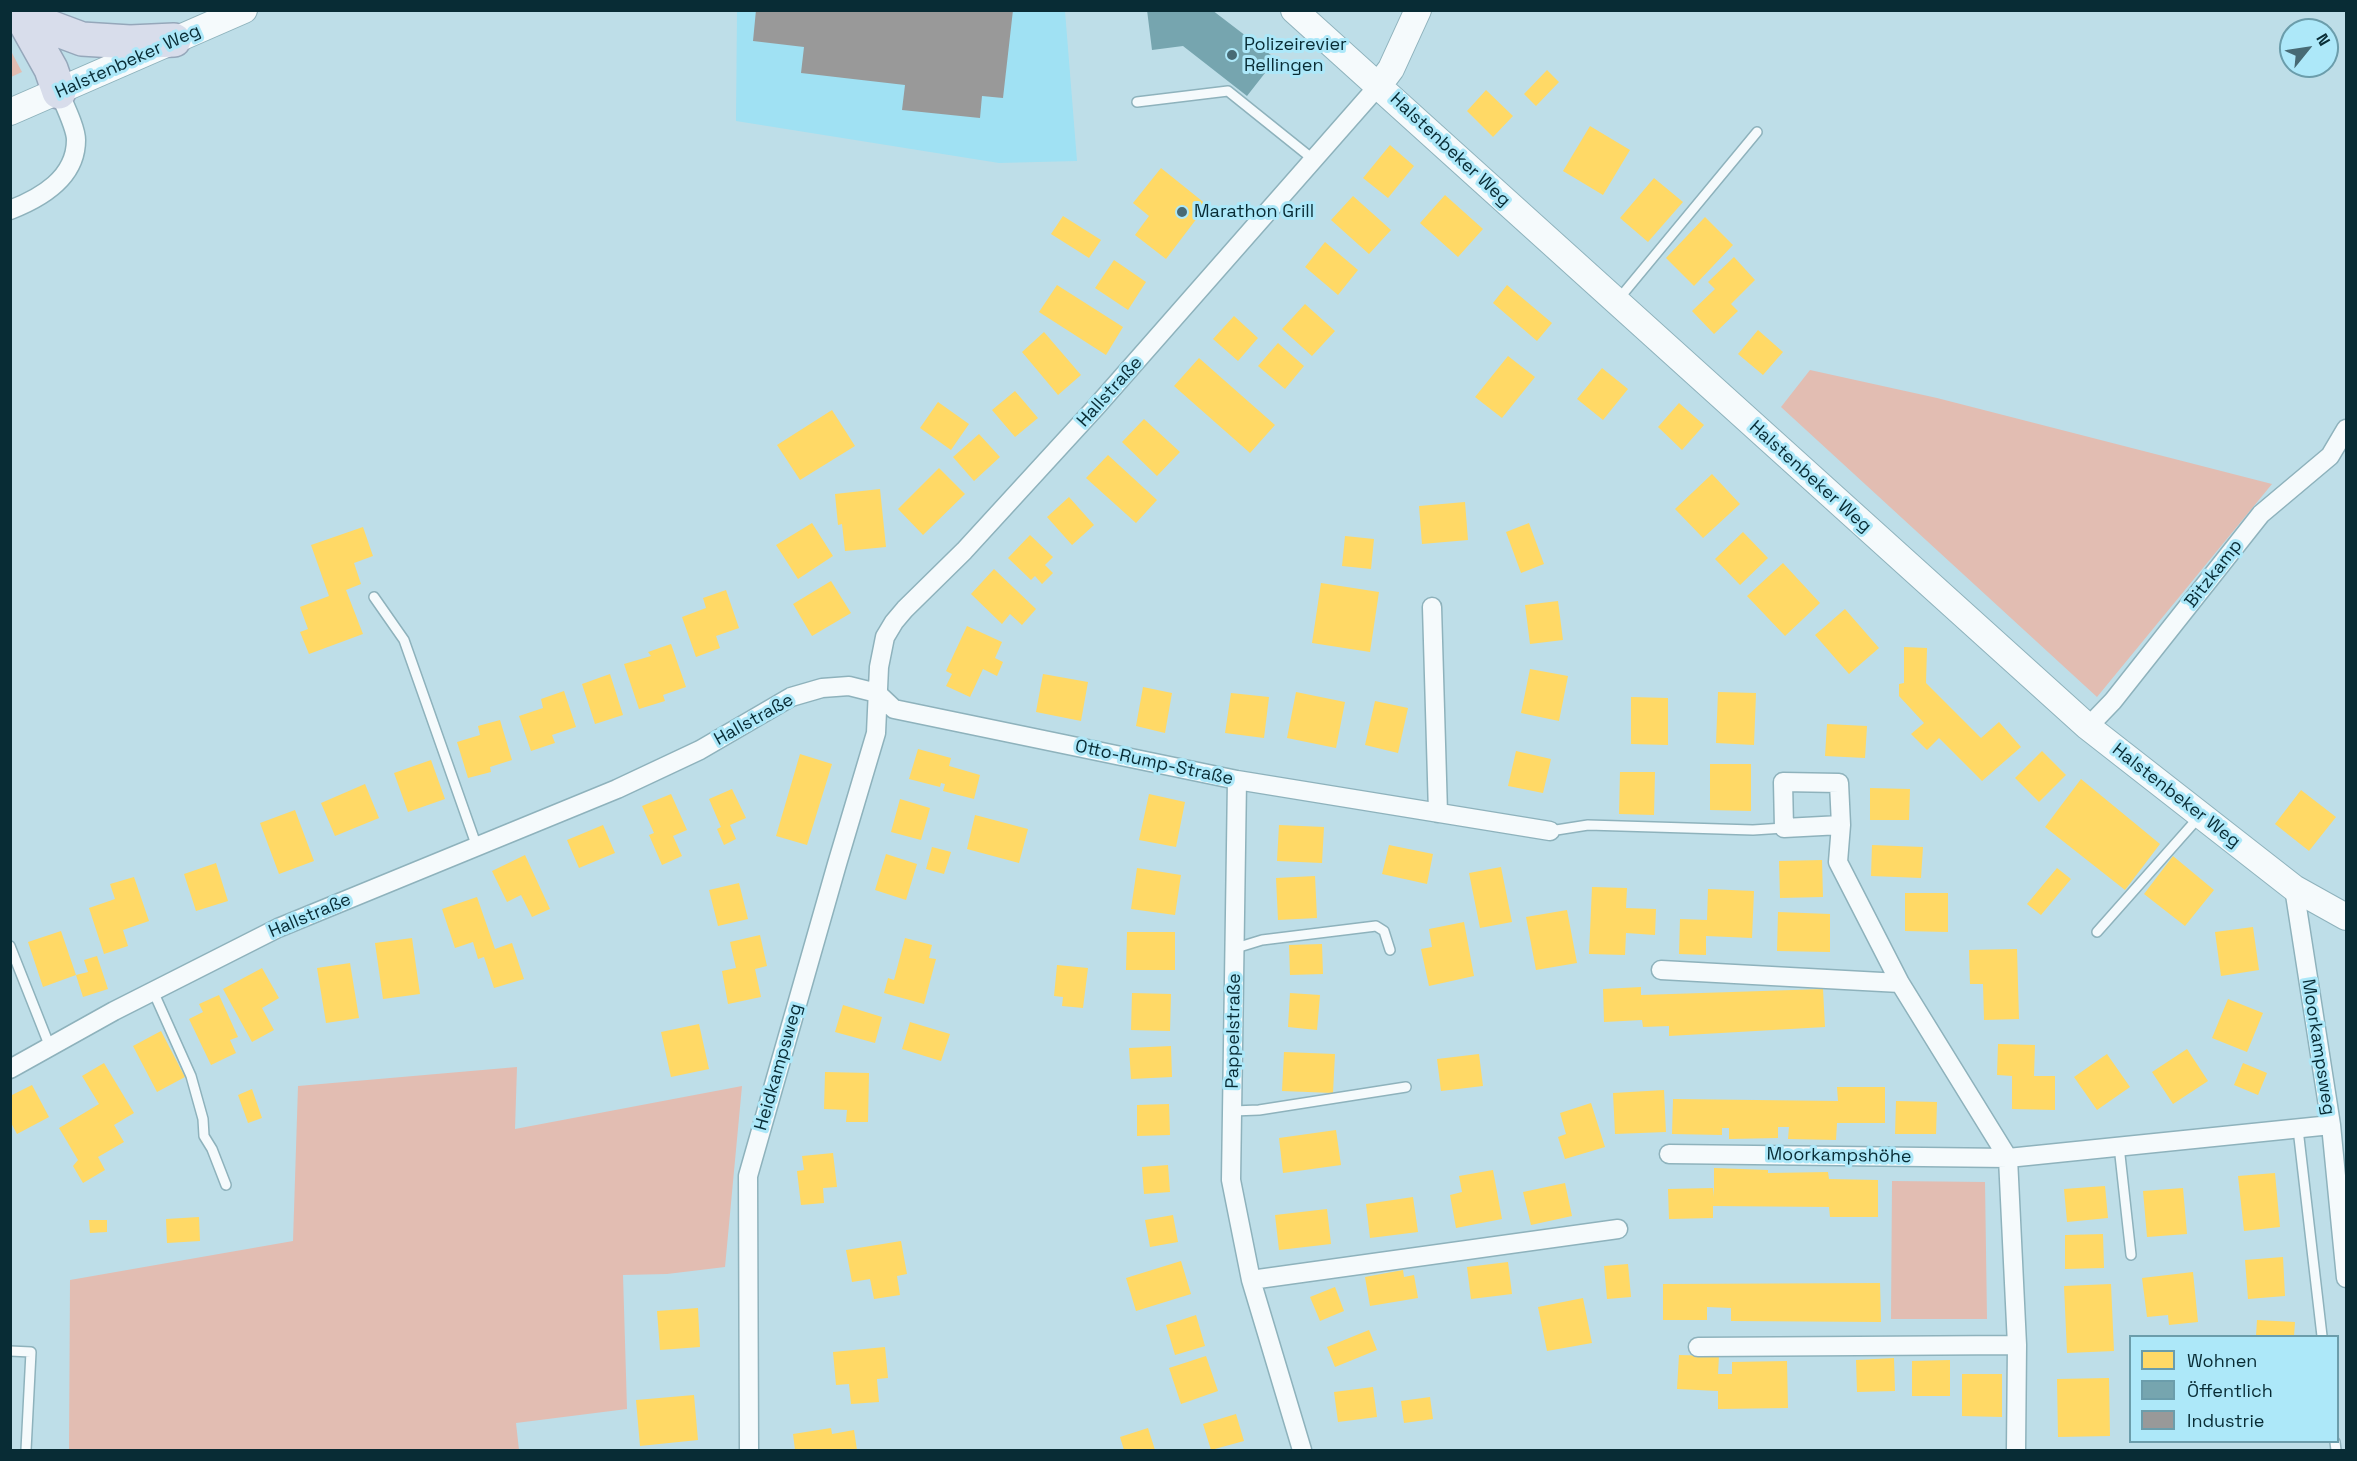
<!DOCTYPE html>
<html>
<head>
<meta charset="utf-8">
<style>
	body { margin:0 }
	#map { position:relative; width:2357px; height:1461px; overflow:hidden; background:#bedee8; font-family:"Space Grotesk",sans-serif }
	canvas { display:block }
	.frame { position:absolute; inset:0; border:12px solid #082c35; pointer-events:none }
	.legend { position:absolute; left:2129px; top:1335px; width:210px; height:108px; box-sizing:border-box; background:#ade8f9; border:2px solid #6b9dab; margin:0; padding:8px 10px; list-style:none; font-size:18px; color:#082c35 }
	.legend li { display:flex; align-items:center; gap:12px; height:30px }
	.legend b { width:30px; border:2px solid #6b9dab }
	.north { position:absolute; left:2279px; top:18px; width:60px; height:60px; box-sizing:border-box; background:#ade8f9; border:2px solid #6b9dab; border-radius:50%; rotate:60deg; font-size:16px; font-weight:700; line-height:24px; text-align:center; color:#082c35 }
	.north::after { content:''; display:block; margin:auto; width:21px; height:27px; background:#486a74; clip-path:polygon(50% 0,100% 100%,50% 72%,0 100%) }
</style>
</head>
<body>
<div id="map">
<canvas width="2357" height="1461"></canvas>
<div class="frame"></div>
<ul class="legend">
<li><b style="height:16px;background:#ffd966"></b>Wohnen</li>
<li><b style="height:16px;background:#76a5af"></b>Öffentlich</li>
<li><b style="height:16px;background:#999"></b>Industrie</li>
</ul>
<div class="north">N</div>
</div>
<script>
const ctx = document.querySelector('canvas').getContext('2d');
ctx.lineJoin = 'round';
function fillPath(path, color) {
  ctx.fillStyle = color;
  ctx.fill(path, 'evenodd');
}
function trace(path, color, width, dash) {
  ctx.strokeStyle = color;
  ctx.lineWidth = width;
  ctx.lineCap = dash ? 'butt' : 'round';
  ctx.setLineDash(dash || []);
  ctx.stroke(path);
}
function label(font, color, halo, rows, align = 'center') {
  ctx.font = font + ' "Space Grotesk",sans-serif';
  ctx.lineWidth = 6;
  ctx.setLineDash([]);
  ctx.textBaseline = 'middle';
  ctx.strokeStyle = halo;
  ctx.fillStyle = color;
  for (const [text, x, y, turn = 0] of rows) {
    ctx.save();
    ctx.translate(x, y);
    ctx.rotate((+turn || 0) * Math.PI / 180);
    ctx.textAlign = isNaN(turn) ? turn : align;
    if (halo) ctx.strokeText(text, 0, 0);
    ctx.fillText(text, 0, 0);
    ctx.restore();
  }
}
fillPath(new Path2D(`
	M 737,11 L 1065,11 L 1077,161 L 999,163 L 736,121 Z`), '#a0e1f3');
fillPath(new Path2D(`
	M 11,51 L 22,72 L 11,77 L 10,77 Z
	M 1810,370 L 1937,398 L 2272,484 L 2097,697 L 1781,407 Z
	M 517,1067 L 515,1129 L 742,1086 L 725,1267 L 667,1274 L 623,1275 L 627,1409 L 516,1423 L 519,1450 L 69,1450 L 70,1280 L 293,1241 L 298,1086 Z
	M 1892,1181 L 1985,1182 L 1987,1319 L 1891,1319 Z`), '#e2bdb2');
fillPath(new Path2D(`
	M 1547,70 L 1559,82 L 1536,106 L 1524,94 Z
	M 1486,90 L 1513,116 L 1493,137 L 1467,111 Z
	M 1590,126 L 1630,150 L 1603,195 L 1563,171 Z
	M 1390,145 L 1414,166 L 1388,198 L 1363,178 Z
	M 1161,168 L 1207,205 L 1166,259 L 1135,235 L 1149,216 L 1133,203 Z
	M 1654,178 L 1683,202 L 1648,242 L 1620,218 Z
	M 1445,195 L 1483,229 L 1458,257 L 1420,223 Z
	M 1353,196 L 1391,230 L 1369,254 L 1331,220 Z
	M 1063,216 L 1101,240 L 1089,258 L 1051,234 Z
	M 1705,217 L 1733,245 L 1694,286 L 1666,258 Z
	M 1325,242 L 1358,270 L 1338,295 L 1305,267 Z
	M 1734,257 L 1755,280 L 1731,304 L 1738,311 L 1714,334 L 1692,311 L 1715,289 L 1708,282 Z
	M 1114,260 L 1146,282 L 1128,310 L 1095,288 Z
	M 1057,285 L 1123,327 L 1106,355 L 1039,312 Z
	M 1507,285 L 1552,323 L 1537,341 L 1493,303 Z
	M 1305,304 L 1335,331 L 1312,356 L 1282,329 Z
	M 1234,316 L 1258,338 L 1238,361 L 1213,339 Z
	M 1758,330 L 1783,352 L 1763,375 L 1738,354 Z
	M 1044,332 L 1081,375 L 1058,395 L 1022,352 Z
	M 1278,343 L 1304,366 L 1285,389 L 1258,366 Z
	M 1508,356 L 1535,377 L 1502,418 L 1475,397 Z
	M 1199,358 L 1275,425 L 1250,453 L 1174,386 Z
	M 1602,368 L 1628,389 L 1603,420 L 1577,399 Z
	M 1015,391 L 1038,418 L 1015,437 L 992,410 Z
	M 938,402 L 969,424 L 951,450 L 920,428 Z
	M 1679,403 L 1704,425 L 1682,450 L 1658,427 Z
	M 832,410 L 855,446 L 800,480 L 777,445 Z
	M 1144,419 L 1180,452 L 1157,476 L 1122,442 Z
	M 979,434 L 1000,457 L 974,481 L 953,457 Z
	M 1108,455 L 1157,500 L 1136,523 L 1086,478 Z
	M 939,468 L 965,494 L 923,535 L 898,509 Z
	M 1712,474 L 1740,504 L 1703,538 L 1675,509 Z
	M 880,489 L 886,547 L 845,551 L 842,524 L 838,525 L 835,494 Z
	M 1069,497 L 1094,525 L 1072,545 L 1047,517 Z
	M 1465,502 L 1468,540 L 1422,544 L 1419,506 Z
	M 812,523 L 833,556 L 798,579 L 776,545 Z
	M 1529,523 L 1544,564 L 1521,573 L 1506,532 Z
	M 363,527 L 373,556 L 354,563 L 361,584 L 346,590 L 363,634 L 309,654 L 300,632 L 308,629 L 300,607 L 329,596 L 311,545 Z
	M 1743,532 L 1768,558 L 1740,585 L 1715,559 Z
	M 1030,535 L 1053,557 L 1045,565 L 1053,573 L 1042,584 L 1035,576 L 1031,580 L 1008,558 Z
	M 1345,536 L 1374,539 L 1371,569 L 1342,566 Z
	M 1783,563 L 1820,603 L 1785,636 L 1747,596 Z
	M 994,569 L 1036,609 L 1022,625 L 1010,614 L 1002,624 L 971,594 Z
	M 831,581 L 851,613 L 812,636 L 793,604 Z
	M 1321,583 L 1379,592 L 1370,652 L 1312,643 Z
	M 726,590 L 739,628 L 716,636 L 720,648 L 696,657 L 682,617 L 706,608 L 703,598 Z
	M 1558,601 L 1563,640 L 1530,644 L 1525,605 Z
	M 1845,609 L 1879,648 L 1849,674 L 1815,635 Z
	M 967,626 L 1002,642 L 995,658 L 1003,662 L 997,676 L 983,669 L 970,697 L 946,686 L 952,674 L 946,671 Z
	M 671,644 L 686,687 L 663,695 L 665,701 L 639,709 L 624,664 L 651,656 L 648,652 Z
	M 1904,647 L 1927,648 L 1926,683 L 1981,738 L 1999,722 L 2021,747 L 1982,781 L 1939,738 L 1927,750 L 1911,734 L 1924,723 L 1899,696 L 1899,684 L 1904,683 Z
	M 1530,669 L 1568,676 L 1559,721 L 1521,713 Z
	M 610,674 L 623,715 L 595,724 L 582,684 Z
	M 1043,674 L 1088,682 L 1081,721 L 1036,712 Z
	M 1143,687 L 1172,693 L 1165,733 L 1136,726 Z
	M 564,691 L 576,727 L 552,735 L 555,743 L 531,751 L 519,716 L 543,708 L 541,699 Z
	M 1296,692 L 1345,702 L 1336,748 L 1287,738 Z
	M 1718,692 L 1756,693 L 1754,745 L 1716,743 Z
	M 1231,693 L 1269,697 L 1264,738 L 1225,733 Z
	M 1631,697 L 1668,698 L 1668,745 L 1631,744 Z
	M 1375,701 L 1408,708 L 1398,753 L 1365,745 Z
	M 500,720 L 512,760 L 490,767 L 491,772 L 468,778 L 457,742 L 480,735 L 478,726 Z
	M 1827,724 L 1867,726 L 1865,758 L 1825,756 Z
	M 918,749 L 951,758 L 949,766 L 980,775 L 974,799 L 943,791 L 945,784 L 941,783 L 940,787 L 909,779 Z
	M 1516,751 L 1551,759 L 1543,793 L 1508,786 Z
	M 2042,751 L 2066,775 L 2039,802 L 2015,778 Z
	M 800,754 L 832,764 L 807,845 L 776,836 Z
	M 431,760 L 445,799 L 408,812 L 394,773 Z
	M 1710,764 L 1751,764 L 1751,811 L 1710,810 Z
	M 1620,772 L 1655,772 L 1654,815 L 1619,814 Z
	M 2081,779 L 2160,844 L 2125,890 L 2045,827 Z
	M 365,784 L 379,818 L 335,836 L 321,803 Z
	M 1870,788 L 1910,789 L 1909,820 L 1870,820 Z
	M 732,789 L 746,818 L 730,825 L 736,839 L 724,845 L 717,829 L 721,827 L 709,799 Z
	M 2301,790 L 2336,817 L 2309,851 L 2275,824 Z
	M 671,794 L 687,830 L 673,836 L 682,856 L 662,865 L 649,835 L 654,833 L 642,806 Z
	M 1149,794 L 1185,802 L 1176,847 L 1139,840 Z
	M 900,799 L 930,808 L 921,840 L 891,832 Z
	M 295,810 L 314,861 L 279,874 L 260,823 Z
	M 975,815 L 1028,829 L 1019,863 L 967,849 Z
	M 603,825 L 615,853 L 579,868 L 567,840 Z
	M 1279,825 L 1324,827 L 1322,863 L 1277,861 Z
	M 1389,845 L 1433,854 L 1427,884 L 1382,874 Z
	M 1872,845 L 1923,847 L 1921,878 L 1871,876 Z
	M 932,847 L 951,852 L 944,874 L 926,869 Z
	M 886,854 L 917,864 L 906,900 L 875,890 Z
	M 525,855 L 550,909 L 532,917 L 521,895 L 507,902 L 492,871 Z
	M 2173,856 L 2214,890 L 2185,926 L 2144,894 Z
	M 1822,860 L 1823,897 L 1780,898 L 1779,861 Z
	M 216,863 L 228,901 L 196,911 L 184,874 Z
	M 1501,867 L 1512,922 L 1480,928 L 1469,873 Z
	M 1137,868 L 1181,875 L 1175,915 L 1131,909 Z
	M 2057,868 L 2071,879 L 2041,915 L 2027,904 Z
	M 1315,876 L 1317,918 L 1278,920 L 1276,878 Z
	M 134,877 L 149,921 L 123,930 L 128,946 L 104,954 L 89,908 L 115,899 L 110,884 Z
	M 739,883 L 748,919 L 718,926 L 709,890 Z
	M 1592,887 L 1627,888 L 1626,908 L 1656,909 L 1655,935 L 1626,933 L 1625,955 L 1589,954 Z
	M 1708,889 L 1754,891 L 1752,938 L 1706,936 L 1706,955 L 1679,954 L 1680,919 L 1707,920 Z
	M 1905,893 L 1948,893 L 1948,932 L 1905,931 Z
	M 477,897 L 495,949 L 512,943 L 524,979 L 494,988 L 484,957 L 478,959 L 473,942 L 455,948 L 442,909 Z
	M 1567,910 L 1577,963 L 1536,970 L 1526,917 Z
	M 1778,912 L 1830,914 L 1830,952 L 1777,951 Z
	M 1464,922 L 1474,976 L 1429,986 L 1421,949 L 1432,947 L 1429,929 Z
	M 2253,927 L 2259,970 L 2221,976 L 2215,932 Z
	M 61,931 L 76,975 L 43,987 L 28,942 Z
	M 1127,932 L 1175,932 L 1175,970 L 1126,970 Z
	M 760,935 L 767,966 L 755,969 L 761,997 L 728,1004 L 722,971 L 736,968 L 730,942 Z
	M 412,938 L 420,994 L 383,999 L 375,943 Z
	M 905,938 L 932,945 L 929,958 L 936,959 L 924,1004 L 884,993 L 888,978 L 894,980 Z
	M 1322,944 L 1323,974 L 1290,975 L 1289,945 Z
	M 2017,949 L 2019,1019 L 1984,1020 L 1983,984 L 1970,984 L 1969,950 Z
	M 97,956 L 108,989 L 83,997 L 76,975 L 88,972 L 84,960 Z
	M 350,963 L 359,1018 L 326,1023 L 317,968 Z
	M 1057,965 L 1088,968 L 1083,1008 L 1062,1006 L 1063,997 L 1054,996 Z
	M 262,968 L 279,998 L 262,1008 L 274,1030 L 252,1042 L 223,989 Z
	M 1641,987 L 1641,995 L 1823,989 L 1825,1027 L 1669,1036 L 1669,1026 L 1643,1027 L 1642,1020 L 1604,1022 L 1603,989 Z
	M 1132,993 L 1171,994 L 1170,1031 L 1131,1030 Z
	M 1290,993 L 1320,995 L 1317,1030 L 1288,1027 Z
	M 219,995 L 238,1037 L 230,1040 L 236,1053 L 211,1065 L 189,1019 L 203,1012 L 199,1004 Z
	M 2228,999 L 2263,1013 L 2247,1052 L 2212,1038 Z
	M 843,1005 L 882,1017 L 875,1043 L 835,1032 Z
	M 910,1022 L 950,1034 L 941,1061 L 902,1049 Z
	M 699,1024 L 709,1069 L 671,1077 L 661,1032 Z
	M 161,1031 L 185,1077 L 157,1092 L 133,1046 Z
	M 1998,1044 L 2035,1045 L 2034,1076 L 2055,1076 L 2055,1110 L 2012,1109 L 2012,1076 L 1997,1075 Z
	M 1171,1046 L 1172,1077 L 1131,1079 L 1129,1048 Z
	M 2187,1049 L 2208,1081 L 2173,1104 L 2152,1072 Z
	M 1284,1052 L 1335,1054 L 1333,1093 L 1282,1091 Z
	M 1479,1054 L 1483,1086 L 1441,1091 L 1437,1059 Z
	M 2107,1054 L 2130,1087 L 2097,1110 L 2074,1077 Z
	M 104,1063 L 134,1113 L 114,1125 L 124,1142 L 98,1157 L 105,1170 L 83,1183 L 73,1166 L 78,1160 L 59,1128 L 99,1104 L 82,1076 Z
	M 2243,1063 L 2267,1073 L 2258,1095 L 2234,1085 Z
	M 825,1072 L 869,1073 L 868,1122 L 846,1122 L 847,1110 L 824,1109 Z
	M 32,1085 L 49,1117 L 17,1134 L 10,1121 L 10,1096 Z
	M 1837,1087 L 1885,1087 L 1885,1123 L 1837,1123 L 1836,1140 L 1788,1139 L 1789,1127 L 1778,1127 L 1778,1138 L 1729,1139 L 1729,1128 L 1722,1128 L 1722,1135 L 1672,1134 L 1673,1099 L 1838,1101 Z
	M 252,1089 L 262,1118 L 248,1123 L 238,1095 Z
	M 1664,1090 L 1666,1132 L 1615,1134 L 1613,1093 Z
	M 1896,1101 L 1937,1102 L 1936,1134 L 1895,1134 Z
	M 1591,1103 L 1605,1147 L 1565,1159 L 1558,1137 L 1566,1134 L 1560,1113 Z
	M 1169,1104 L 1170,1135 L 1137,1136 L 1137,1105 Z
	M 1336,1130 L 1341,1165 L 1283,1173 L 1279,1138 Z
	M 833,1153 L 837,1187 L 823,1188 L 824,1203 L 801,1205 L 797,1171 L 804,1170 L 802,1156 Z
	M 1168,1165 L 1170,1192 L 1144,1194 L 1142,1167 Z
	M 1714,1168 L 1768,1170 L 1768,1173 L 1828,1172 L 1829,1179 L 1878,1180 L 1878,1217 L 1830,1217 L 1829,1207 L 1713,1206 L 1713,1218 L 1669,1219 L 1668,1189 L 1713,1188 L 1714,1197 Z
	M 1493,1170 L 1502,1219 L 1456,1228 L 1450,1195 L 1462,1192 L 1459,1176 Z
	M 2275,1173 L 2280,1227 L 2244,1231 L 2238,1176 Z
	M 1565,1183 L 1572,1216 L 1531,1225 L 1523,1192 Z
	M 2105,1186 L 2108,1218 L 2067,1222 L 2064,1189 Z
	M 2183,1188 L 2187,1234 L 2147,1237 L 2143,1191 Z
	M 1413,1197 L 1418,1232 L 1370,1238 L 1366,1204 Z
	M 1327,1209 L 1331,1244 L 1279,1250 L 1275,1215 Z
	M 1173,1215 L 1178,1242 L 1150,1247 L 1145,1220 Z
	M 199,1217 L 200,1241 L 167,1243 L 166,1219 Z
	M 89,1220 L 107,1220 L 107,1232 L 90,1233 Z
	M 2103,1234 L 2104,1268 L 2065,1269 L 2065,1235 Z
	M 901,1241 L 907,1274 L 897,1276 L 900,1295 L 874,1299 L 870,1279 L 852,1282 L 846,1250 Z
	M 2283,1257 L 2285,1296 L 2248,1299 L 2245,1260 Z
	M 1181,1261 L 1191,1294 L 1136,1311 L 1126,1278 Z
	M 1508,1262 L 1512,1294 L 1471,1299 L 1467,1267 Z
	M 1628,1264 L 1631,1297 L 1607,1299 L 1604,1266 Z
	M 1403,1270 L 1404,1277 L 1414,1275 L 1418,1298 L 1370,1306 L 1365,1277 Z
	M 2193,1272 L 2198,1322 L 2169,1325 L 2168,1315 L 2147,1317 L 2142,1278 Z
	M 1880,1283 L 1881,1322 L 1731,1321 L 1731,1308 L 1707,1307 L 1707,1320 L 1663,1320 L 1663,1284 Z
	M 2111,1284 L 2114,1351 L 2067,1353 L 2064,1286 Z
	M 1335,1287 L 1344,1311 L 1320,1321 L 1310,1297 Z
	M 1583,1298 L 1592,1343 L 1547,1351 L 1538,1307 Z
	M 698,1308 L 700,1347 L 660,1350 L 657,1311 Z
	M 1196,1315 L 1205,1346 L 1175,1355 L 1166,1325 Z
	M 2257,1320 L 2295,1322 L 2294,1336 L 2256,1336 Z
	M 1369,1330 L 1377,1350 L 1335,1367 L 1327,1347 Z
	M 885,1347 L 888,1378 L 877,1379 L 879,1402 L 851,1404 L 849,1384 L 836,1385 L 833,1352 Z
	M 1679,1355 L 1719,1356 L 1718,1374 L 1732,1374 L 1732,1362 L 1787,1361 L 1788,1408 L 1718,1409 L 1718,1391 L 1677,1389 Z
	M 1206,1356 L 1218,1391 L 1181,1404 L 1169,1368 Z
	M 1894,1358 L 1895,1391 L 1857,1392 L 1856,1360 Z
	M 1950,1360 L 1950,1396 L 1912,1396 L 1912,1361 Z
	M 1962,1374 L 2002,1374 L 2002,1417 L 1962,1416 Z
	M 2109,1378 L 2110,1436 L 2058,1437 L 2057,1379 Z
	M 1373,1387 L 1377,1417 L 1338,1422 L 1334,1392 Z
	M 694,1395 L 698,1440 L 640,1446 L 636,1400 Z
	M 1430,1397 L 1433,1419 L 1404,1423 L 1401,1401 Z
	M 1236,1414 L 1244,1441 L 1211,1450 L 1203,1424 Z
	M 831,1428 L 832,1434 L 854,1430 L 857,1450 L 795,1450 L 793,1434 Z
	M 1148,1428 L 1155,1450 L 1124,1450 L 1120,1437 Z`), '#ffd966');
fillPath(new Path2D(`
	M 1147,10 L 1212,10 L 1276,59 L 1247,96 L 1183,46 L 1152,50 Z`), '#76a5af');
fillPath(new Path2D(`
	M 756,10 L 1013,10 L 1003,98 L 982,96 L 980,118 L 902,110 L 905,85 L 801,73 L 804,47 L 753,41 Z`), '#999');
const lane = new Path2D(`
	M 1137,102 L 1228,91 L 1314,160
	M 1617,301 L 1757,132
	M 374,597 L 404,640 L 477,847
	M 1550,831 L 1588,825 L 1753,830 L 1784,828
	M 2097,932 L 2199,817
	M 10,946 L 50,1047
	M 1236,948 L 1262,940 L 1376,926 L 1384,931 L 1390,950
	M 153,991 L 191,1076 L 203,1119 L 204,1136 L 212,1149 L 226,1185
	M 1233,1111 L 1259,1110 L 1406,1087
	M 2298,1129 L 2322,1336
	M 2119,1146 L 2131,1255
	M 10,1351 L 31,1352 L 26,1450
	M 2335,1442 L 2336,1450`);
const street = new Path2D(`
	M 10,210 C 41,198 76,178 76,140 C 76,128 64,104 59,92
	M 1432,607 L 1438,813
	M 2088,727 L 2113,701 L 2261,514 L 2330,456 L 2346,429
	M 1237,780 L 1231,1180 L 1251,1280 L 1302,1450
	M 1841,825 L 1784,828 L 1783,782 L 1839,783 L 1841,825 L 1838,862 L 1900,983 L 2008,1158 L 2331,1125
	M 2294,888 L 2331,1125 L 2346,1278
	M 1661,970 L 1900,983
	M 10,1069 L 114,1011 L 278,928 L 617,789 L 700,750 L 791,697 L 822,688 L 849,686 L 877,693 L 894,709 L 1237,780 L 1550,831
	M 1669,1154 L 2008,1158 L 2017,1345 L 2016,1450
	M 1251,1280 L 1618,1229
	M 1698,1347 L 2017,1345
	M 749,1450 L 748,1176 L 837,864 L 876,733 L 879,667 L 885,637 L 894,622 L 905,609 L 964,551 L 1096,407 L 1379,85`);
const secondary = new Path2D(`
	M 1294,10 L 2088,727 L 2294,888 L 2346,917
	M 1379,85 L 1391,69 L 1418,10
	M 10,112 L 244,10`);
const highway = new Path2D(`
	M 18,10 L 51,69 L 59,92
	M 23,17 L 82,39 L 130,42 L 174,40`);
trace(lane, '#8eb2bc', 12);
trace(street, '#8eb2bc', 21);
trace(secondary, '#8eb2bc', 28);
trace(highway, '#95a7ba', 36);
trace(lane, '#f5fafc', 9);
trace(street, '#f5fafc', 18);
trace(secondary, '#f5fafc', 26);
trace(highway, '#d8ddeb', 33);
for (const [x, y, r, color] of [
	[1232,55,6,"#486a74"],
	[1182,212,6,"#486a74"]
]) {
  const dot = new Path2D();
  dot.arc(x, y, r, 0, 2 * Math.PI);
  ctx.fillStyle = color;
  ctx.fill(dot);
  trace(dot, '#ade8f9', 2);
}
label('18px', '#082c35', '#ade8f9', [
	["Polizeirevier",1244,45],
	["Rellingen",1244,66],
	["Marathon Grill",1194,212]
], 'left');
label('18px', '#082c35', '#ade8f9', [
	["Halstenbeker Weg",128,62,-24],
	["Halstenbeker Weg",1450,150,43],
	["Hallstraße",1110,392,-48],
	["Halstenbeker Weg",1810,477,42],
	["Bitzkamp",2214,574,-52],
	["Hallstraße",754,720,-29],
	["Otto-Rump-Straße",1154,763,12],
	["Halstenbeker Weg",2176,796,38],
	["Hallstraße",310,916,-23],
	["Pappelstraße",1234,1031,-89],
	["Moorkampsweg",2318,1047,81],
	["Heidkampsweg",779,1067,-74],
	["Moorkampshöhe",1839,1156,1]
]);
</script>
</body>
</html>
